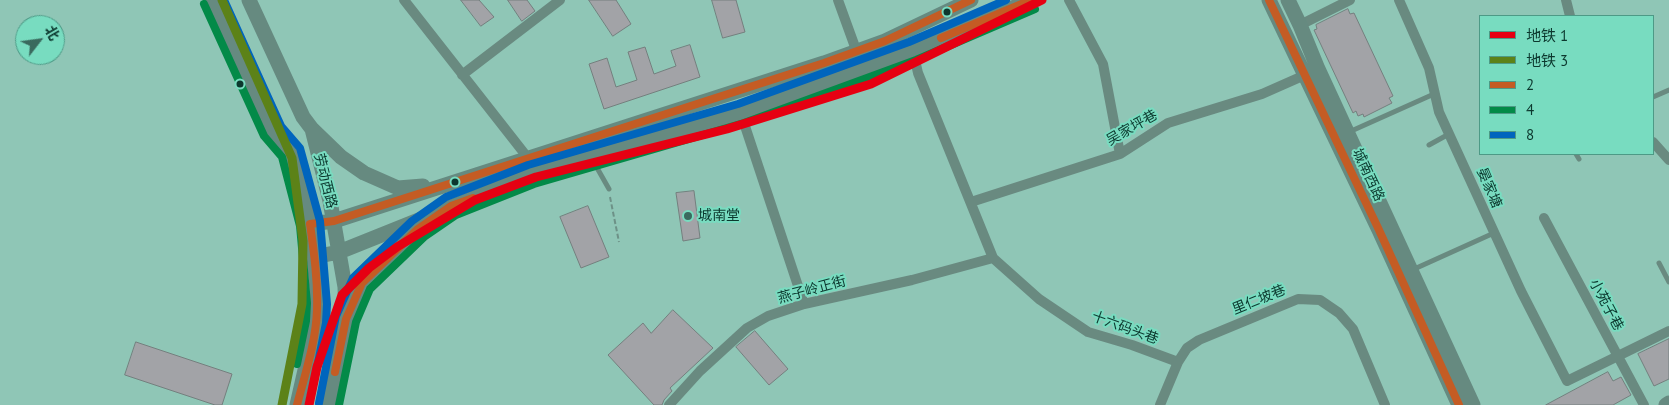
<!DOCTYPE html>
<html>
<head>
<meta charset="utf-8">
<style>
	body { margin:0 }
	#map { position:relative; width:1669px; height:405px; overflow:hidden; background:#8fc6b6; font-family:"PT Sans","Noto Sans SC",sans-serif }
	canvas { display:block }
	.legend { position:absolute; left:1479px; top:15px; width:175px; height:140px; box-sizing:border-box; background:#78dcc0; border:1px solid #4d9a86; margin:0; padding:6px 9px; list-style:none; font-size:15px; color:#0c382e }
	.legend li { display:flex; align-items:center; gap:10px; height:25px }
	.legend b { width:25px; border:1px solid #4d9a86 }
	.north { position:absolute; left:15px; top:15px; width:50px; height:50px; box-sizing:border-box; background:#78dcc0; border:1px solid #4d9a86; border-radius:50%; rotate:60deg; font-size:14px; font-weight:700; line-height:20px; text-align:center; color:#0c382e }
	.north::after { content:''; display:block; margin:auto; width:18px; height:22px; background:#3a6a5e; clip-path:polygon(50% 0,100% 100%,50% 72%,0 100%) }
</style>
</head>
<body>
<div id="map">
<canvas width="1669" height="405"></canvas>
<ul class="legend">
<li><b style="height:6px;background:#e60012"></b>地铁 1</li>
<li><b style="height:6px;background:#5c8218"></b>地铁 3</li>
<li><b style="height:6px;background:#c45c24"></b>2</li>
<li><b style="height:6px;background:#038a48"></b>4</li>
<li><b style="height:6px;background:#0065bd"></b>8</li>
</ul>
<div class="north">北</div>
</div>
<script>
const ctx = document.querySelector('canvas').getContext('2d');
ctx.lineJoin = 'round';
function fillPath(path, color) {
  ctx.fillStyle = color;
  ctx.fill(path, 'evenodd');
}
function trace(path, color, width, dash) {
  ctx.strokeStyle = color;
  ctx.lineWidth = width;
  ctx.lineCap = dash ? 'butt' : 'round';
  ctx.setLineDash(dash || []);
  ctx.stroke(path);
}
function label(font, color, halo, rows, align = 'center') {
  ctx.font = font + ' "PT Sans","Noto Sans SC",sans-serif';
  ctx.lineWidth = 4;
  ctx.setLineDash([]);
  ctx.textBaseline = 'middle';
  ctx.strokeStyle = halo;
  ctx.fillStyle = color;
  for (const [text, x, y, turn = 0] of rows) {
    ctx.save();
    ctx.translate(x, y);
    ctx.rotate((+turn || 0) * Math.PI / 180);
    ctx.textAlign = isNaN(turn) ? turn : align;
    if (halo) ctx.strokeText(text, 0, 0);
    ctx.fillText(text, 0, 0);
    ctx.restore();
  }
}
const building = new Path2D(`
	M 461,0 L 479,0 L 494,17 L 481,26 Z
	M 508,0 L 527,0 L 535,11 L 522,21 Z
	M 589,0 L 616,0 L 631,24 L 613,36 Z
	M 712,0 L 736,0 L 745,32 L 723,38 Z
	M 1348,9 L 1350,14 L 1354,13 L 1393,96 L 1389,98 L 1392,103 L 1364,117 L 1363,114 L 1358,116 L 1356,111 L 1353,113 L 1314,30 L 1317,29 L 1316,25 Z
	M 690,45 L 700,77 L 604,109 L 589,64 L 607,58 L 616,87 L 637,80 L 628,52 L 645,47 L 654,74 L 676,66 L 671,51 Z
	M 694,191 L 700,238 L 683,241 L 676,193 Z
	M 588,206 L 609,257 L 581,268 L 560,217 Z
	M 673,310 L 713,348 L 670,388 L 672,391 L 664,400 L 662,405 L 654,405 L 608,355 L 643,323 L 651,333 Z
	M 755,331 L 788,369 L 769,385 L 736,347 Z
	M 1669,339 L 1669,379 L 1654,386 L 1638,354 Z
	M 136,342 L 232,374 L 222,405 L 215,405 L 125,375 Z
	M 1608,372 L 1613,381 L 1621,377 L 1631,395 L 1613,405 L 1546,405 Z`);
fillPath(building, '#a2a3a7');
trace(building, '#747f7e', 1);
trace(new Path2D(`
	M 610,197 L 619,242`), '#6d9187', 2, [5, 2.5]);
trace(new Path2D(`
	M 1653,97 L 1669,90
	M 1349,132 L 1434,94
	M 1429,145 L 1449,134
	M 1576,154 L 1579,159
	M 592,159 L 609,189
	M 1659,263 L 1669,282
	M 1412,270 L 1494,233`), '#698a80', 5);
trace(new Path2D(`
	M 404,0 L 528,158
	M 838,0 L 863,69
	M 1069,0 L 1103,64 L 1120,154
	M 1399,0 L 1429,68 L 1439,112 L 1521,291 L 1567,381 L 1669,331
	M 1566,0 L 1570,16
	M 1300,25 L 1350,0
	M 913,51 L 918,73 L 993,258 L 1039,299 L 1088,332 L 1132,345 L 1178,362
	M 462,75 L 560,0
	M 741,114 L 804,304
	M 1653,142 L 1669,160
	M 971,202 L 1120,154 L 1168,123 L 1262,94 L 1305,75
	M 1544,218 L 1644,405
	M 669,405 L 700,371 L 747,328 L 768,316 L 804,304 L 912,280 L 993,258
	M 1160,405 L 1178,362 L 1187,348 L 1199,340 L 1298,299 L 1320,300 L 1339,313 L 1353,329 L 1385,405`), '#698a80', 10);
trace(new Path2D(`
	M 213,0 L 273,132 L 291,152 L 310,224 L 314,257 L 317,290 L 316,322 L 297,405
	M 249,0 L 303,117 L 312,129 L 330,201 L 345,287 L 346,319 L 329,405
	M 1269,0 L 1379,230 L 1459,405
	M 1288,0 L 1300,25 L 1318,69 L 1473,405
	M 312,129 L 341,157 L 364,173 L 398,188 L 423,186
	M 310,224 L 334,221 L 824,63 L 885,41 L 971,0
	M 314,257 L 339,252 L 531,175 L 741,114 L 913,51 L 1031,0
	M 348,315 L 362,283 L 396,248 L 430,221
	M 1666,405 L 1669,403`), '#668a80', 15);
trace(new Path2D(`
	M 1269,0 L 1379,230 L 1459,405
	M 941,38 L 1031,0
	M 335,372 L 346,319 L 362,283 L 418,229 L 451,206 L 473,198
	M 297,405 C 305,374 316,342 317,310 C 318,281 314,252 310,224 L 334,221 L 824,63 L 885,41 L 971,0`), '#c45c24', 8);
trace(new Path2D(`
	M 204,4 L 264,136 L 282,157 L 300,226 L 307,303 L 306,321 L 297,364
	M 339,405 L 356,322 L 370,289 L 424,237 L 456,215 L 534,184 L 744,123 L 916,60 L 1035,9`), '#038a48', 8);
trace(new Path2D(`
	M 224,0 L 281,126 L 300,148 L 320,221 L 327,304 L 326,323 L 317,368
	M 319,403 L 336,316 L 353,278 L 412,221 L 446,197 L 528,165 L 738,104 L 909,42 L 1006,0`), '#0065bd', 8);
trace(new Path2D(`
	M 309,405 L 317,367 L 342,295 L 369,268 L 397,247 L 475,200 L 536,177 L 727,129 L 871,84 L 1042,0`), '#e60012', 9);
trace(new Path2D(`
	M 222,0 L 292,158 L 303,241 L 302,304 L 282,405`), '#5c8218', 9);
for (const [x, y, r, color] of [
	[947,12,4.5,"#0c382e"],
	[240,84,4.5,"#0c382e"],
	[455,182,4.5,"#0c382e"],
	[688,216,5,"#3a6a5e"]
]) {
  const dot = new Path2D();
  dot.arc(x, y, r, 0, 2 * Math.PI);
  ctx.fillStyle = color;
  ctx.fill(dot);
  trace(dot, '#78dcc0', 2);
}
label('14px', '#0c382e', '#78dcc0', [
	["吴家坪巷",1132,128,-30],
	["城南西路",1368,175,65],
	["劳动西路",325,181,76],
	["晏家塘",1489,188,67],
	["燕子岭正街",812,290,-15],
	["里仁坡巷",1259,300,-22],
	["小苑子巷",1606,305,62],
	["十六码头巷",1125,328,20]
]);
label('14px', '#0c382e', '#78dcc0', [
	["城南堂",698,216]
], 'left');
</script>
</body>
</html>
